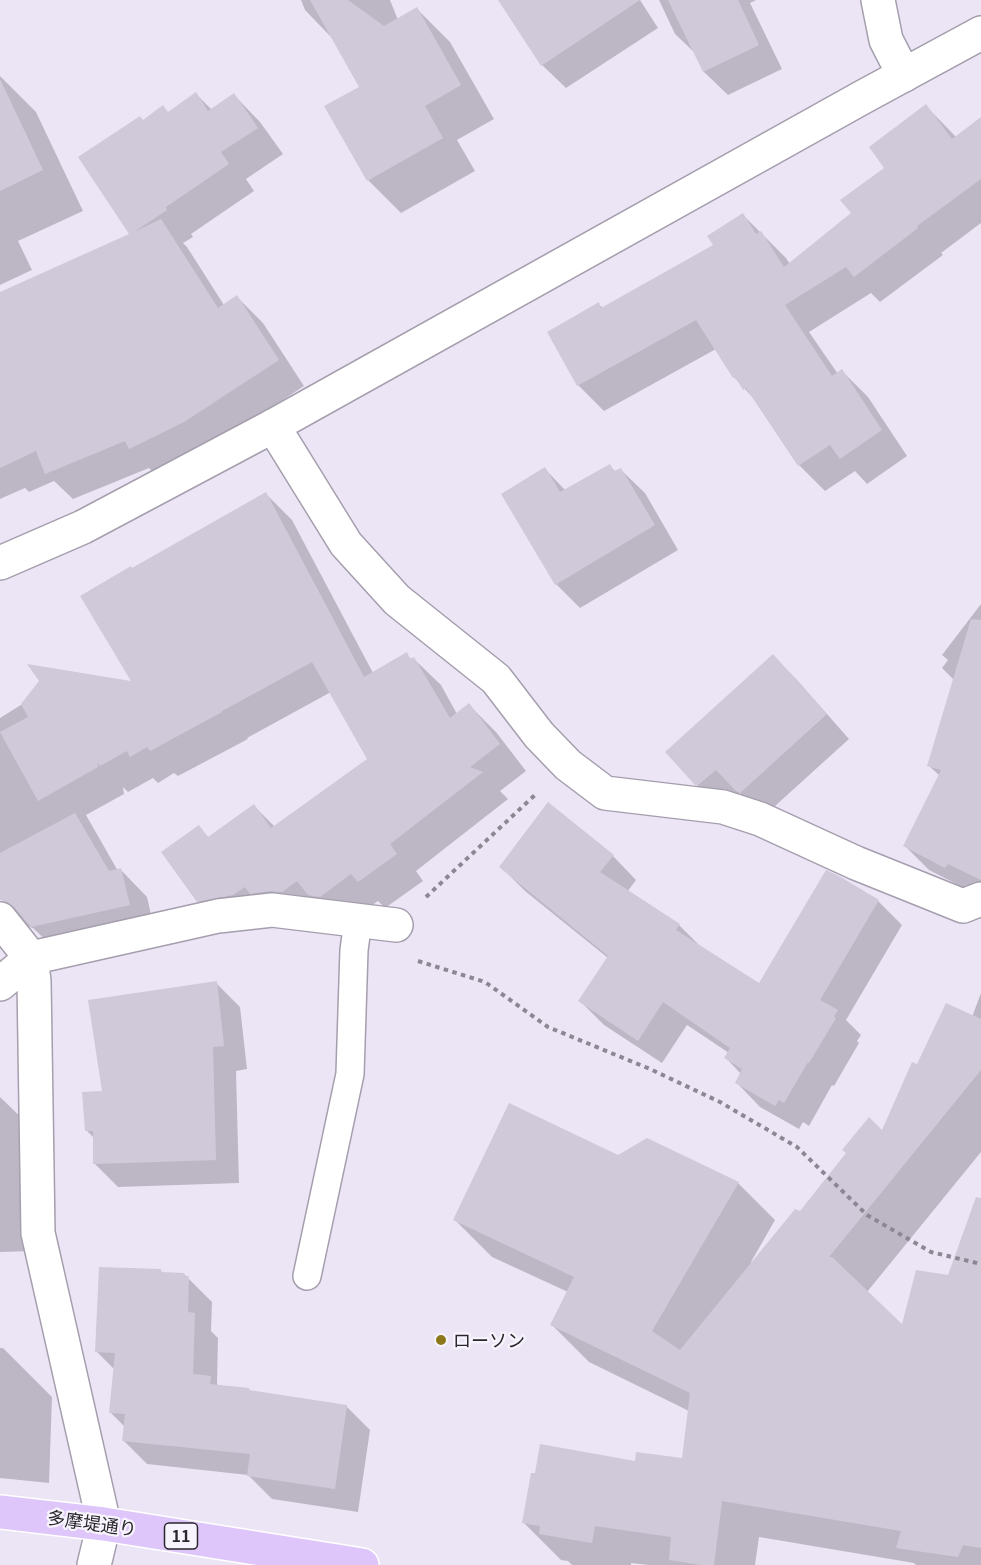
<!DOCTYPE html>
<html>
<head>
<meta charset="utf-8">
<style>
	body { margin:0 }
	canvas { display:block; background:#ece5f6 }
</style>
</head>
<body>
<canvas width="981" height="1565"></canvas>
<script>
const ctx = document.querySelector('canvas').getContext('2d');
ctx.lineJoin = 'round';
function fillPath(path, color) {
  ctx.fillStyle = color;
  ctx.fill(path, 'evenodd');
}
function trace(path, color, width, dash) {
  ctx.strokeStyle = color;
  ctx.lineWidth = width;
  ctx.lineCap = dash ? 'butt' : 'round';
  ctx.setLineDash(dash || []);
  ctx.stroke(path);
}
function label(font, color, halo, rows, align = 'center') {
  ctx.font = font + ' Georgia,"Noto Sans JP",serif';
  ctx.lineWidth = 4.5;
  ctx.setLineDash([]);
  ctx.textBaseline = 'middle';
  ctx.strokeStyle = halo;
  ctx.fillStyle = color;
  for (const [text, x, y, turn = 0] of rows) {
    ctx.save();
    ctx.translate(x, y);
    ctx.rotate((+turn || 0) * Math.PI / 180);
    ctx.textAlign = isNaN(turn) ? turn : align;
    if (halo) ctx.strokeText(text, 0, 0);
    ctx.fillText(text, 0, 0);
    ctx.restore();
  }
}
fillPath(new Path2D(`
	M 301,0 L 390,0 L 398,20 L 417,9 L 450,42 L 494,119 L 457,140 L 475,171 L 401,213 L 368,180 L 361,87 L 333,39 L 305,10 Z
	M 499,0 L 640,0 L 658,28 L 566,88 L 542,65 Z
	M 659,0 L 756,0 L 750,3 L 782,69 L 728,95 L 704,72 L 696,54 L 675,34 Z
	M 0,76 L 36,112 L 83,211 L 18,241 L 32,270 L 0,285 Z
	M 196,94 L 212,110 L 234,95 L 260,122 L 283,154 L 246,179 L 254,191 L 191,234 L 193,237 L 183,243 L 187,247 L 224,305 L 237,297 L 263,323 L 304,386 L 210,448 L 156,475 L 149,468 L 73,499 L 54,481 L 29,492 L 25,488 L 0,499 L 0,382 L 131,235 L 144,121 L 169,113 Z
	M 926,106 L 956,137 L 981,119 L 981,223 L 941,253 L 943,255 L 880,302 L 871,293 L 809,332 L 838,374 L 842,371 L 868,397 L 907,456 L 867,484 L 855,471 L 825,491 L 799,465 L 757,402 L 734,377 L 716,349 L 604,411 L 578,385 L 598,304 L 603,308 L 715,246 L 743,215 L 786,258 L 790,264 L 853,213 L 886,168 Z
	M 610,466 L 616,472 L 621,470 L 645,493 L 678,550 L 580,608 L 556,584 L 545,469 L 566,491 Z
	M 266,494 L 292,520 L 373,673 L 406,654 L 412,660 L 414,659 L 441,685 L 457,714 L 469,705 L 496,732 L 526,771 L 500,791 L 508,799 L 416,871 L 423,881 L 385,908 L 378,901 L 347,923 L 225,928 L 198,901 L 198,827 L 209,838 L 254,806 L 275,827 L 369,759 L 331,692 L 247,738 L 248,739 L 178,776 L 174,773 L 158,783 L 153,778 L 128,792 L 123,787 L 124,794 L 86,815 L 118,871 L 121,870 L 147,897 L 155,932 L 59,953 L 33,928 L 29,927 L 0,897 L 0,718 L 24,703 L 134,683 L 132,569 Z
	M 981,604 L 981,891 L 970,891 L 929,870 L 905,846 L 940,776 L 928,765 L 954,680 L 942,668 L 948,660 L 942,655 Z
	M 773,656 L 797,680 L 849,739 L 764,816 L 762,815 L 740,793 L 722,808 L 720,808 L 696,784 Z
	M 613,856 L 636,880 L 627,892 L 679,925 L 703,949 L 759,985 L 878,901 L 902,925 L 846,1020 L 861,1035 L 857,1041 L 859,1043 L 834,1086 L 832,1085 L 809,1126 L 803,1122 L 799,1129 L 760,1107 L 737,1083 L 741,1074 L 726,1058 L 729,1053 L 687,1025 L 662,1063 L 604,1025 L 580,1001 L 608,958 L 525,891 L 501,867 Z
	M 216,983 L 240,1007 L 247,1069 L 236,1071 L 239,1183 L 118,1187 L 94,1163 L 94,1138 L 86,1130 L 104,1093 Z
	M 981,993 L 981,1152 L 867,1292 L 902,1326 L 949,1277 L 981,1213 L 981,1565 L 916,1565 L 914,1563 L 759,1537 L 755,1565 L 649,1565 L 631,1563 L 631,1565 L 572,1565 L 568,1561 L 561,1560 L 523,1522 L 636,1463 L 684,1460 L 689,1411 L 589,1362 L 552,1325 L 568,1292 L 492,1257 L 455,1220 L 618,1157 L 738,1183 L 775,1220 L 751,1262 L 752,1263 L 882,1132 L 918,1065 L 972,1017 Z
	M 0,1097 L 30,1126 L 34,1251 L 0,1252 Z
	M 161,1271 L 163,1273 L 184,1274 L 212,1302 L 211,1331 L 218,1338 L 217,1384 L 220,1387 L 249,1389 L 251,1392 L 346,1406 L 370,1430 L 358,1512 L 272,1499 L 248,1475 L 147,1464 L 123,1440 L 125,1427 L 111,1413 L 115,1370 L 96,1351 Z
	M 0,1348 L 3,1348 L 52,1397 L 49,1483 L 0,1478 Z`), '#0003');
fillPath(new Path2D(`
	M 310,0 L 348,0 L 384,26 L 417,7 L 461,85 L 425,106 L 443,138 L 367,181 L 324,106 L 359,87 Z
	M 498,0 L 640,0 L 541,66 Z
	M 668,0 L 738,0 L 759,45 L 703,72 Z
	M 0,79 L 43,170 L 0,191 Z
	M 196,92 L 208,111 L 234,93 L 258,128 L 221,152 L 229,164 L 166,207 L 167,210 L 134,232 L 161,219 L 218,308 L 237,295 L 279,360 L 184,422 L 129,449 L 125,441 L 45,474 L 36,451 L 0,468 L 0,292 L 129,234 L 78,157 L 140,116 L 143,120 L 163,105 L 168,112 Z
	M 926,104 L 952,139 L 981,117 L 981,179 L 917,226 L 918,228 L 854,277 L 846,267 L 785,305 L 832,376 L 842,369 L 882,430 L 840,459 L 830,445 L 798,466 L 746,388 L 743,390 L 735,377 L 733,378 L 696,320 L 577,386 L 547,332 L 599,302 L 601,308 L 713,245 L 707,236 L 743,213 L 756,234 L 761,231 L 784,267 L 851,213 L 840,200 L 884,168 L 869,147 Z
	M 610,464 L 614,471 L 621,468 L 655,525 L 555,585 L 501,494 L 545,467 L 560,492 Z
	M 266,492 L 364,677 L 407,652 L 410,659 L 414,657 L 450,718 L 469,703 L 500,744 L 470,767 L 483,772 L 390,844 L 397,854 L 358,882 L 351,874 L 320,897 L 308,895 L 297,881 L 282,892 L 270,891 L 250,894 L 245,887 L 233,895 L 197,902 L 161,852 L 199,825 L 208,837 L 254,804 L 271,828 L 367,759 L 312,662 L 222,711 L 222,712 L 150,751 L 147,747 L 130,757 L 127,751 L 100,766 L 97,763 L 98,767 L 38,801 L 0,732 L 28,717 L 21,704 L 39,681 L 27,664 L 131,681 L 80,596 L 131,566 L 132,568 Z
	M 971,619 L 981,620 L 981,880 L 948,864 L 945,868 L 903,846 L 941,770 L 927,766 Z
	M 773,654 L 827,714 L 740,793 L 736,791 L 716,770 L 698,785 L 695,785 L 665,752 Z
	M 548,802 L 614,855 L 600,872 L 680,924 L 676,930 L 759,983 L 826,870 L 839,876 L 879,900 L 820,1000 L 838,1010 L 834,1017 L 836,1018 L 809,1063 L 808,1062 L 784,1103 L 779,1100 L 775,1106 L 735,1083 L 742,1069 L 724,1058 L 730,1048 L 663,1002 L 638,1041 L 578,1001 L 608,956 L 499,867 Z
	M 75,813 L 109,871 L 121,868 L 130,905 L 31,927 L 14,907 L 7,902 L 0,900 L 0,853 Z
	M 217,981 L 224,1046 L 213,1047 L 216,1160 L 93,1164 L 93,1131 L 85,1131 L 82,1092 L 102,1091 L 88,1000 Z
	M 946,1003 L 981,1019 L 981,1070 L 829,1257 L 832,1257 L 902,1324 L 916,1270 L 948,1275 L 976,1197 L 981,1198 L 981,1548 L 963,1545 L 958,1557 L 896,1548 L 901,1531 L 722,1501 L 714,1565 L 701,1565 L 669,1560 L 671,1537 L 595,1526 L 592,1543 L 539,1534 L 540,1526 L 522,1523 L 531,1473 L 535,1473 L 540,1444 L 635,1461 L 636,1452 L 682,1458 L 690,1393 L 550,1325 L 574,1277 L 453,1220 L 509,1103 L 618,1155 L 647,1138 L 739,1182 L 652,1331 L 680,1350 L 795,1209 L 800,1211 L 846,1153 L 842,1150 L 869,1117 L 882,1130 L 912,1062 L 917,1064 Z
	M 99,1267 L 161,1269 L 161,1272 L 184,1273 L 185,1277 L 189,1276 L 188,1312 L 195,1313 L 193,1374 L 211,1376 L 210,1384 L 249,1388 L 249,1390 L 347,1405 L 335,1489 L 247,1476 L 250,1454 L 122,1441 L 125,1414 L 109,1413 L 115,1353 L 95,1352 Z`), '#d0c9da');
const service = new Path2D(`
	M 307,1276 L 350,1074 L 354,950 L 358,921`);
const minor = new Path2D(`
	M 878,0 L 886,40 L 904,75
	M 273,426 L 346,544 L 397,600 L 496,679 L 539,735 L 568,765 L 605,793 L 723,807 L 760,819 L 856,863 L 963,906 L 981,899
	M 0,919 L 31,958 L 34,981 L 38,1233 L 104,1524 L 94,1565
	M 0,984 L 31,958 L 218,916 L 272,910 L 396,925`);
const tertiary = new Path2D(`
	M 0,563 L 83,527 L 273,426 L 863,97 L 981,33`);
const primary = new Path2D(`
	M 0,1512 L 104,1524 L 362,1565`);
trace(service, '#a59ead', 30);
trace(minor, '#a59ead', 36);
trace(tertiary, '#a59ead', 36);
trace(primary, '#fff', 36);
trace(new Path2D(`
	M 426,897 L 536,794
	M 418,961 L 485,982 L 548,1027 L 650,1069 L 720,1102 L 797,1147 L 867,1215 L 931,1252 L 981,1264`), '#8c8792', 4, [4.5, 4.5]);
trace(service, '#fff', 27);
trace(minor, '#fff', 33);
trace(tertiary, '#fff', 33);
trace(primary, '#dfc6fa', 33);
for (const [x, y, r, color] of [
	[441,1340,6,"#8c771b"]
]) {
  const dot = new Path2D();
  dot.arc(x, y, r, 0, 2 * Math.PI);
  ctx.fillStyle = color;
  ctx.fill(dot);
  trace(dot, '#f8f4fe', 2);
}
for (const [x, y, w] of [
	[181,1536,33]
]) {
  const box = new Path2D();
  box.roundRect(x - w / 2, y - 13, w, 26, 4.5);
  ctx.fillStyle = '#f8f4fe';
  ctx.fill(box);
  trace(box, '#29262c', 1.5);
}
label('bold 16px', '#29262c', null, [
	["11",181,1536]
]);
label('18px', '#29262c', '#f8f4fe', [
	["ローソン",453,1340]
], 'left');
label('18px', '#29262c', '#f8f4fe', [
	["多摩堤通り",92,1523,8]
]);
</script>
</body>
</html>
